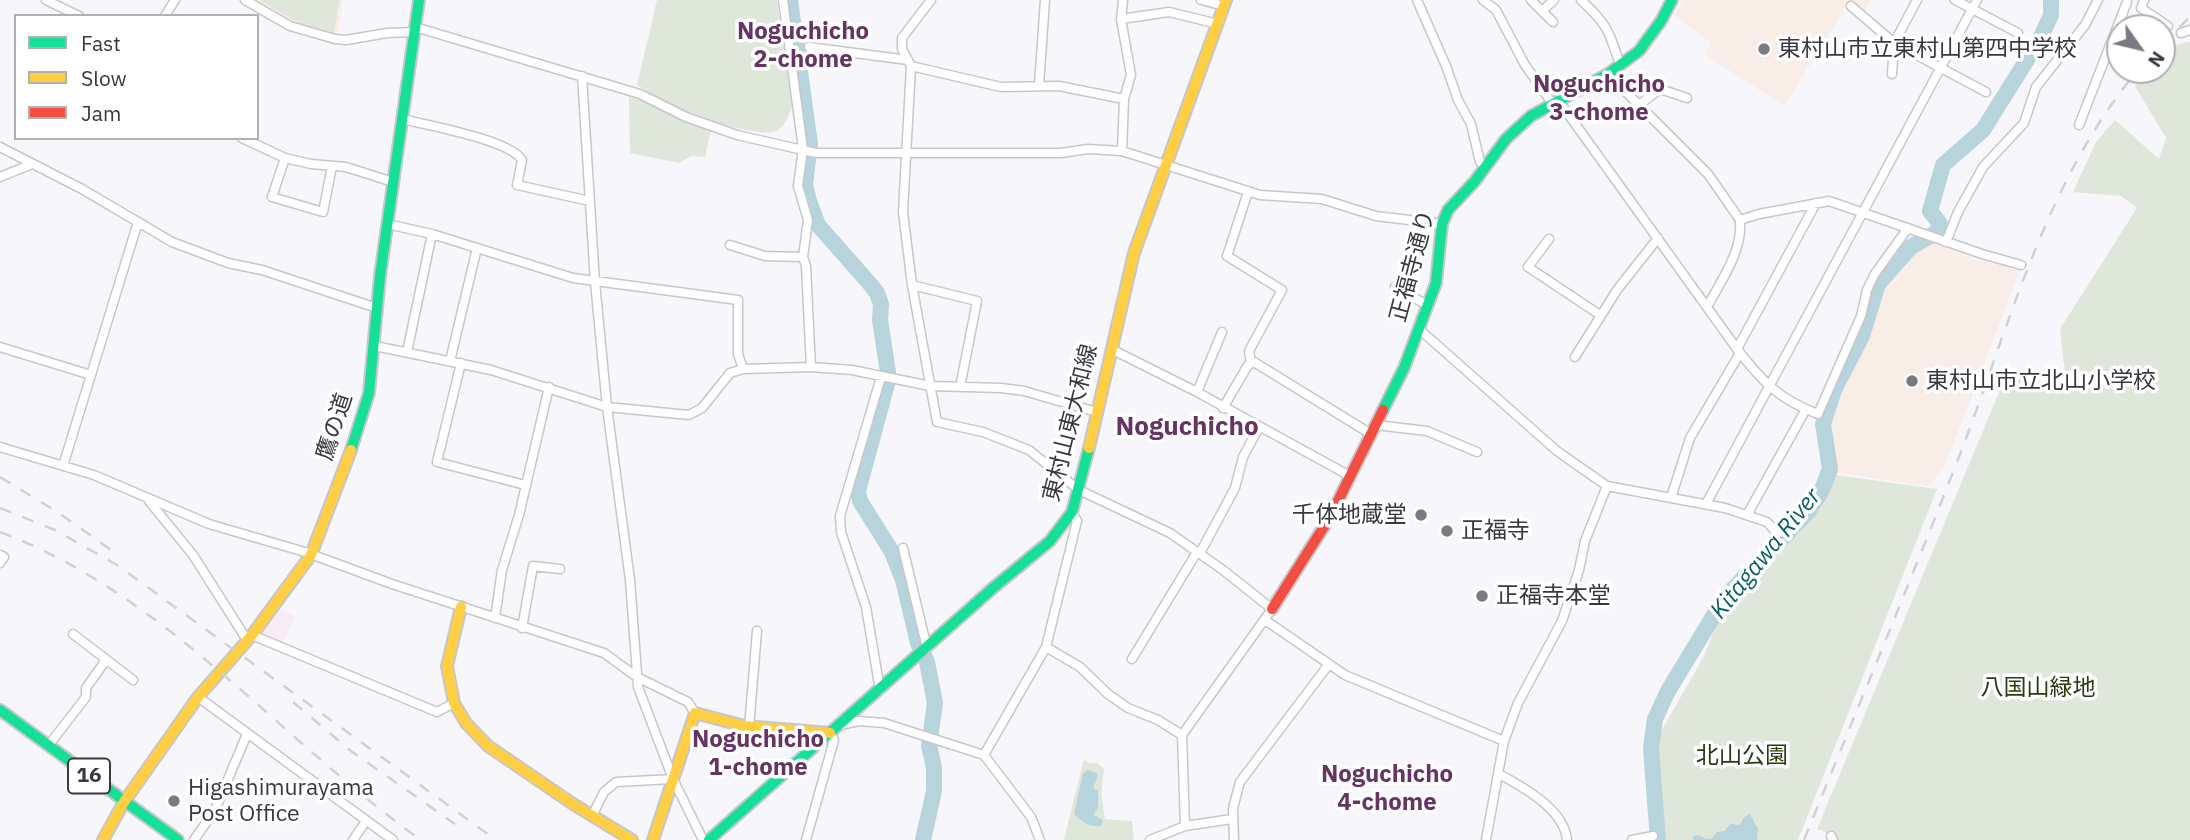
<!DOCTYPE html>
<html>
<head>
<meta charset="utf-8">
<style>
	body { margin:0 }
	#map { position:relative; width:2190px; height:840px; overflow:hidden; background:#f6f6fb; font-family:"IBM Plex Sans",sans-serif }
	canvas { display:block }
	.legend { position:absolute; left:14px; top:14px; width:245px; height:126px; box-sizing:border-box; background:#fff; border:2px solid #b0afb3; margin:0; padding:9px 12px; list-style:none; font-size:21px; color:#393741 }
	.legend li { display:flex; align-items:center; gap:14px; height:35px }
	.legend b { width:35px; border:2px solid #b0afb3 }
	.north { position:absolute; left:2106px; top:14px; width:70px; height:70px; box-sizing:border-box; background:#fff; border:2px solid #b0afb3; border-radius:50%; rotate:124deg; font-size:19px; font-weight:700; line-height:28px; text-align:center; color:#393741 }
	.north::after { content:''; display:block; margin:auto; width:24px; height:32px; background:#7b7a82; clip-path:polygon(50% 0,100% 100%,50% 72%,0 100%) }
</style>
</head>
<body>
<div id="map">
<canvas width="2190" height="840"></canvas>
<ul class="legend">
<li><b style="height:9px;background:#16e098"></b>Fast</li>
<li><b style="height:9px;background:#ffcf43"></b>Slow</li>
<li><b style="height:9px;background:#f24e42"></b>Jam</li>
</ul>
<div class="north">N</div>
</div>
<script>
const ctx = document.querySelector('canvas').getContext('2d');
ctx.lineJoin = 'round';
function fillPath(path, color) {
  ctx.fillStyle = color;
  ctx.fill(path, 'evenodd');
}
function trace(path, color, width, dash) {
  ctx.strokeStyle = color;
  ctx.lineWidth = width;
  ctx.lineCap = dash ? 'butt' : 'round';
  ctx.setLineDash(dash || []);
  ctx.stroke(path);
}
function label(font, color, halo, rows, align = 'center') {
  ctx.font = font + ' "IBM Plex Sans","Noto Sans JP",sans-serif';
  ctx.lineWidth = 7;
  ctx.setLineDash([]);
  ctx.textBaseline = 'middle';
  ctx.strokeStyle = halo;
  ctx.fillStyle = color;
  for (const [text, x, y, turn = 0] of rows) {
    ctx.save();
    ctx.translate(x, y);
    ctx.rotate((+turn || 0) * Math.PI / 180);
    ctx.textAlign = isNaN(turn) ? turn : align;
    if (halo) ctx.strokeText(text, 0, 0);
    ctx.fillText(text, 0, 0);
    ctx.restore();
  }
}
fillPath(new Path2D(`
	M 280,610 L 295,615 L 282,646 L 258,636 Z`), '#faecf2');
fillPath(new Path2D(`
	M 254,0 L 343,0 L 337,36 L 292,23 Z
	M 1682,0 L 1871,0 L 1863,13 L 1849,2 L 1784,106 L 1704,54 L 1711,43 L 1675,16 Z
	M 1928,241 L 1975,259 L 2020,270 L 1944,468 L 1928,486 L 1832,472 L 1828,423 L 1866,338 L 1881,287 L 1913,250 Z`), '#f9ede7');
fillPath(new Path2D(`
	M 259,0 L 340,0 L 334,33 L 301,24 Z
	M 657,0 L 777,0 L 792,107 C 788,117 785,128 774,132 C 761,136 698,119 684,113 C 668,105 653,94 637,85 Z
	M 2190,42 L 2190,840 L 1835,840 L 1833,835 L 1817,829 L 2007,373 L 2043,383 L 2065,373 L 2060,329 L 2137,208 L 2121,196 L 2073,192 L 2096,142 L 2115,120 L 2159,159 L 2166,138 L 2135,86 L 2151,70 L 2162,70 L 2162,60 L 2178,44 Z
	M 629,97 L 647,101 L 711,130 L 705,157 L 691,156 L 679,163 L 630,153 Z
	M 1836,475 L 1937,489 L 1798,840 L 1665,840 L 1658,744 L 1660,733 L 1703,658 L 1722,612 L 1824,501 Z
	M 1084,759 L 1089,763 L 1097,763 L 1104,769 L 1101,793 L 1105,819 L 1132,821 L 1134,840 L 1064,840 Z`), '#dfe7da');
fillPath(new Path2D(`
	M 1088,770 L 1096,773 L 1098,776 L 1093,788 L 1098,791 L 1098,808 L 1093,815 L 1103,820 L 1101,826 C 1090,828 1081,821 1074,814 L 1083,773 Z
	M 1750,814 L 1758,829 L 1757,840 L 1693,840 L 1693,836 L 1698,835 L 1706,839 L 1712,838 L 1717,832 L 1725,831 L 1730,824 L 1740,825 L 1744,817 Z`), '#b7d4dc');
trace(new Path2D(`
	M 790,0 L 810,144 L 805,184 L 809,201 L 818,225 L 870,284 L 877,293 L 881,304 L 880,320 L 888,372 L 887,384 L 858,491 L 860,501 L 892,552 L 903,580 L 918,643 L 927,662 L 935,703 L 929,746 L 934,767 L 934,791 L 923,840
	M 1658,840 L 1651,748 L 1655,719 L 1668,691 L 1725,597 L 1808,512 L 1821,492 L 1830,469 L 1823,424 L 1834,390 L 1862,336 L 1878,284 L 1911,247 L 1937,232 L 1940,224 L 1930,211 L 1943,165 L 1983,130 L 2040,39 L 2051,15 L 2051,0`), '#b7d4dc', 16);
const street = new Path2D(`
	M 46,0 L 79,16
	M 245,0 L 290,26 L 335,39 L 346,40 L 387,33 L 414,32
	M 783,0 L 803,149 L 798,186 L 808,220 L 803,257 L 806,266 L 811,367
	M 931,0 L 902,38 L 902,49 L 911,66 L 903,212 L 912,285 L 937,422 L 983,432 L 1029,450 L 1079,490 L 1170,533 L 1223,570 L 1272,609 L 1182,735 L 1185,826
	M 1201,0 L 1224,6
	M 1417,0 L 1446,66 L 1458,100 L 1471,124 L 1480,162 L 1486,166
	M 1483,0 L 1496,10 L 1525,65 L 1552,103
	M 1531,0 L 1542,11 L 1554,0
	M 1581,0 C 1608,25 1609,31 1620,65
	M 1955,0 L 2018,33
	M 2144,0 L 2141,8 L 2168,26
	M 1851,6 L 1894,43 L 1986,92
	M 1542,11 L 1553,22
	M 165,16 L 175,0
	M 1121,19 L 1169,12 L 1218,24
	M 415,27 L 640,94 L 686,117 L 737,135 L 816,153 L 1061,153 L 1088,149 L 1122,151 L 1260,195 L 1322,199 L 1376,216 L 1442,224
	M 2181,33 L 2190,30
	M 809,47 L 908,60
	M 911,66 L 1001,87 L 1059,86 L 1124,99
	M 1608,74 L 1708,174 L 1740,220 C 1743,251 1721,281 1707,307
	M 1892,74 L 1894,43 L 1917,0
	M 582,76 L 595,282 L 607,407 L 630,580 L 638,687 L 673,779 L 703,840
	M 1039,85 L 1045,0
	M 1558,100 L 1737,349 C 1762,381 1778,399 1818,414 L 1861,316 L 1867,290 L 1874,275 L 1908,228
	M 1639,105 L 1660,89 L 1687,98
	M 402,119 C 427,125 510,140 522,160 L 517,185 L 590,201
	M 2079,125 L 2127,2
	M 242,138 L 285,158 L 311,164 L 346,167 L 393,182
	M 0,147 L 82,189 L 172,242 L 228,263 L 262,270 L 377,308
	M 1122,151 L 1124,99 L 1131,75 L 1121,19 L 1123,0
	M 285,158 L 272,197 L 323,212 L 332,166
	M 0,177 L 32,164
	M 1248,192 L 1227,256 L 1282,290 L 1249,351 L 1251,363
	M 1740,220 L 1759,214 L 1829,201 L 1982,254 L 2021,265
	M 387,224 L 432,234 L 573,278 L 738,300 L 738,354 L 743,369
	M 1549,239 L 1528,267 L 1600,315
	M 1946,242 L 1958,212 L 1983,167 L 2024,123 L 2036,87 L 2085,25 L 2098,0
	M 730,245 L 765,256 L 803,257
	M 912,285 L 977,301 L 960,387
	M 1395,287 L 1427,305
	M 1419,329 L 1557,451 L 1607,486 L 1725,508 L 1767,522 L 1778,534
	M 375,346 L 491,370 L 607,407 L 689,415 L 702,408 L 730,373 L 743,369 L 811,367 L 852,370 L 930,386 L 1001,388 L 1024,391 L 1097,412
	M 0,347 L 91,375
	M 1111,349 L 1197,392 L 1350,476
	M 1737,349 L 1816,203
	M 407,352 L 432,234
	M 1575,357 L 1617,290 L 1658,238
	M 450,361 L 477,248
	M 461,363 L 437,462 L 525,485
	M 1197,392 L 1222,332
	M 1223,408 L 1248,365 L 1254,362 L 1371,434
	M 1376,425 L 1427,431 L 1477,452
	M 0,447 L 94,475 L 209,524 L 305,552 L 392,584 L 604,653 L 637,677 L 688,702 L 695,713
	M 63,466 L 138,222
	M 1671,498 L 1690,438 L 1740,353
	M 149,501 L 193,555 L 247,640
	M 1706,504 L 1977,0
	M 1747,515 L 1806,409
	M 903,548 L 927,648
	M 1200,553 L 1235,488 L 1243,457 L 1259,427
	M 0,555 L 4,557 L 0,563
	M 495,618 L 502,570 L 519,515 L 549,387
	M 1265,620 L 1345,675 L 1504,741
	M 522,628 L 533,566 L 560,569
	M 73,634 L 133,680
	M 252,635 L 437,712 L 454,703
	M 1046,647 L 1080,667 L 1108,694 L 1128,708 L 1158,720 L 1182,735
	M 1132,659 L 1197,552
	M 880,690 L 866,607 L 841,532 L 840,516 L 881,377
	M 198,697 L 393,840
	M 840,725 L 859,721 L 884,723 L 984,755 L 1031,817 L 1040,840
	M 749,727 L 757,631
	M 48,746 L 86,697 L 86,688 L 106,660
	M 984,755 L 1046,647 L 1077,521 L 1072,512
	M 1499,774 C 1523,787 1564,809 1567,840
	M 593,814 L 604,792 L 616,782 L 673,779
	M 1831,836 L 1833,840
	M 194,840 L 215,810 L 247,734
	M 353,840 L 366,821
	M 806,840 L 834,740 L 830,733
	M 1150,840 L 1185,826 L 1232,819
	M 1234,840 L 1233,808 L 1240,782 L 1329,664
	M 1486,840 L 1504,741 L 1518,703 L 1562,621 L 1579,570 L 1585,541 L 1607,486
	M 1632,840 L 1653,836`);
const fast = new Path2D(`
	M 1383,410 L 1404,368 L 1436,283 L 1442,224 L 1448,210 L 1475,181 L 1506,139 L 1531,116 L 1608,74 L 1639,51 L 1661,21 L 1672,0
	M 351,450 L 369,393 L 380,276 L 419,0
	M 0,710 L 178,840
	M 709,840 L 993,588 L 1050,541 L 1072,512 L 1089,448`);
const slow = new Path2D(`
	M 1089,448 L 1134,253 L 1226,0
	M 461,607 L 447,666 L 454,703 L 466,723 L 488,746 L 573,804 L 632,840
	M 103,840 L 124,802 L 198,697 L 252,635 L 311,555 L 351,450
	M 653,840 L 695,713 L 744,726 L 830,733`);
const jam = new Path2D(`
	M 1272,609 L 1330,517 L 1383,410`);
trace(street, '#c6c6cc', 11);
trace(fast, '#c6c6cc', 14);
trace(slow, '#c6c6cc', 14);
trace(jam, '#c6c6cc', 14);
trace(street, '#fefefe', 8);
trace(fast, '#16e098', 10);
trace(slow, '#ffcf43', 10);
trace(jam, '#f24e42', 10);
trace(new Path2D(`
	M 2162,44 L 2190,17
	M 0,477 L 59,513 L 111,550
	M 0,508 L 55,530 L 117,565 L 496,840
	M 0,532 C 167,595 279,739 421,840
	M 293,702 L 351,751 L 455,824
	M 1804,840 C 1856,712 1909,585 1959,457 C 2010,325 2046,179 2138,70`), '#d1d0d2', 2.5, [12, 12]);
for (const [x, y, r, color] of [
	[1764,49,7,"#7b7a82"],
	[1912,381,7,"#7b7a82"],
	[1421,515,7,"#7b7a82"],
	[1447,531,7,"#7b7a82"],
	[1482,596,7,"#7b7a82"],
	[174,801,7,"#7b7a82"]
]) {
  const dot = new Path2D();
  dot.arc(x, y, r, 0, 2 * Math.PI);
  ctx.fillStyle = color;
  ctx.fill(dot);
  trace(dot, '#fff', 2.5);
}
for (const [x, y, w] of [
	[89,776,42]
]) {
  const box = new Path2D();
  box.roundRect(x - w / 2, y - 17.5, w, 35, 5);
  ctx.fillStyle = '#fff';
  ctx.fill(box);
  trace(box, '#393741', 2);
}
label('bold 21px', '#393741', null, [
	["16",89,776]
]);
label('23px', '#393741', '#fff', [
	["東村山市立東村山第四中学校",1778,49],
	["東村山市立北山小学校",1926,381],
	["千体地蔵堂",1407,515,"right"],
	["正福寺",1461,531],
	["正福寺本堂",1496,596],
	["Higashimurayama",188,788],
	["Post Office",188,814]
], 'left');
label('23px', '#393741', '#fff', [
	["正福寺通り",1413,266,-75],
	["東村山東大和線",1071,423,-76],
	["鷹の道",335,427,-72]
]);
label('23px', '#263c0e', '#fff', [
	["八国山緑地",2038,688],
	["北山公園",1742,756]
]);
label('bold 24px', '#663464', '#fff', [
	["Noguchicho",803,32],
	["2-chome",803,60],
	["Noguchicho",1599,85],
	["3-chome",1599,113],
	["Noguchicho",758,740],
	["1-chome",758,768],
	["Noguchicho",1387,775],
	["4-chome",1387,803]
]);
label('italic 24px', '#095e6c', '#fff', [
	["Kitagawa River",1766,554,-51]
]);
label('bold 26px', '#663464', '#fff', [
	["Noguchicho",1187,427]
]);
</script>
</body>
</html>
